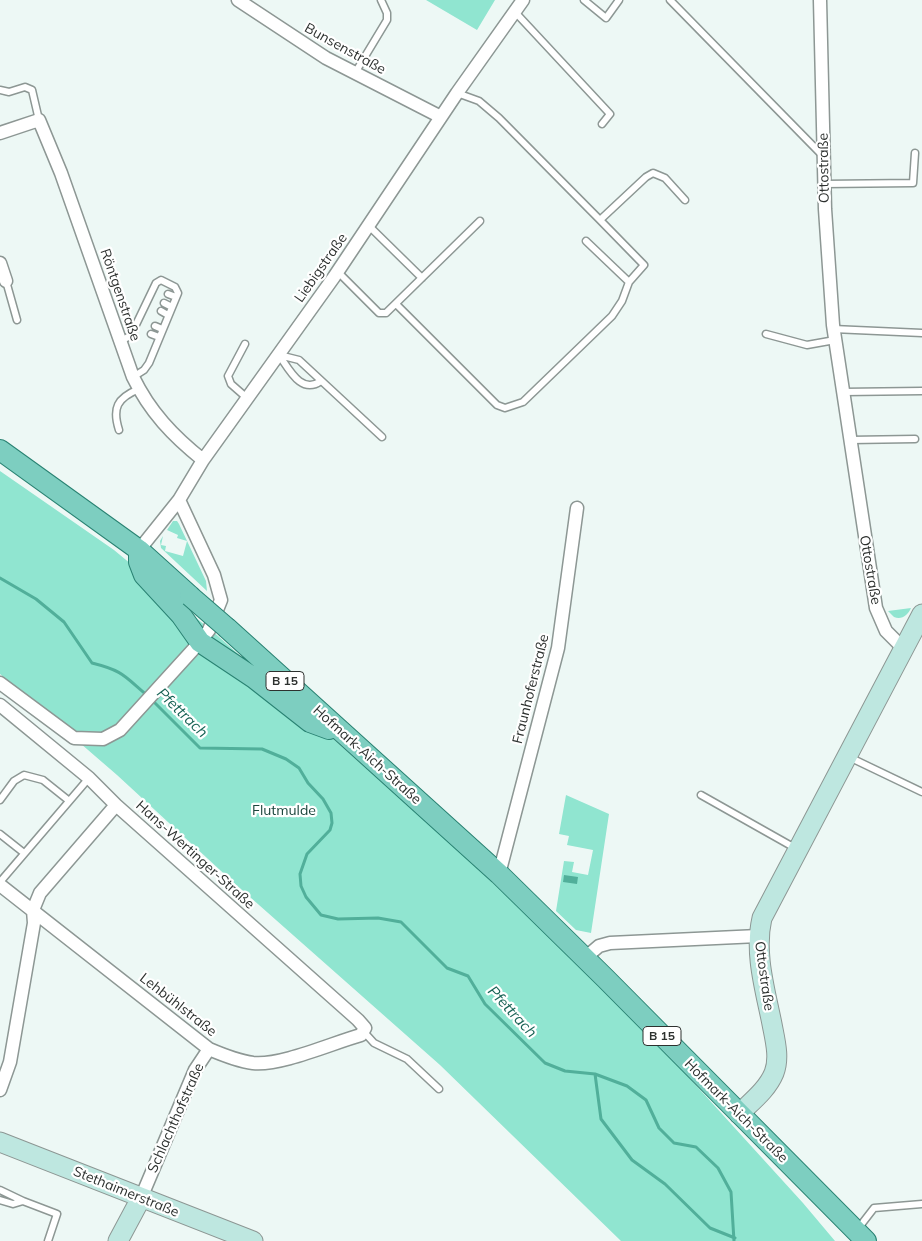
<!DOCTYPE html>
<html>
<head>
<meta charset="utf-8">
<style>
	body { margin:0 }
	canvas { display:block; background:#edf8f5 }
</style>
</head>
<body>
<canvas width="922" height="1241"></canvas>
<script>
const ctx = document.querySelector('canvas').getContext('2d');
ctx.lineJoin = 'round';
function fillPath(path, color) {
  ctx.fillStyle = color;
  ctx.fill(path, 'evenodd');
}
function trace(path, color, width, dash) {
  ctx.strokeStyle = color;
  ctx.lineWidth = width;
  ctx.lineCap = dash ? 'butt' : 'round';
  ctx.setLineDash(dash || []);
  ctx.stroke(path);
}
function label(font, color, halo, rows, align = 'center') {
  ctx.font = font + ' Mulish,sans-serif';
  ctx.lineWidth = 4.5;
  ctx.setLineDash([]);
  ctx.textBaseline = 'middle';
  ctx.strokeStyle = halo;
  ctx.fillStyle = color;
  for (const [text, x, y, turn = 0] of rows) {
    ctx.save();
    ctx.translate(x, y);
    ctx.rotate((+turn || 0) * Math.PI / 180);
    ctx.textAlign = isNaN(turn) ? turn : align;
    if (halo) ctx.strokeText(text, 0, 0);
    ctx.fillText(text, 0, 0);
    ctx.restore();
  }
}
fillPath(new Path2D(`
	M 426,0 L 495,0 L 477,30 Z
	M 0,471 L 114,550 L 218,636 L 460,852 L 573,958 L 662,1048 L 803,1203 L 835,1241 L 621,1241 L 440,1065 L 233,882 L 117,775 L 0,674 Z
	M 173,521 L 177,521 L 179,524 L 206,581 L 207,591 L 161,548 L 160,541 L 163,536 L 161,545 L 166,546 L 165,551 L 183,556 L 187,541 L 177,538 L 178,535 L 167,530 Z
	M 911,608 C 908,615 902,620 894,617 L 888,611 Z
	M 566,795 L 609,814 L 591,933 L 576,930 L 556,911 L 564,861 L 574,862 L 572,872 L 588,875 L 593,850 L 567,845 L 569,836 L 559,834 Z`), '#90e5d0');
fillPath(new Path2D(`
	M 564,875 L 578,877 L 577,884 L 563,882 Z`), '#51af9a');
trace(new Path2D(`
	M 0,578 L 36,599 L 64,622 L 92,663 C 124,671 124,676 148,696
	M 152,700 L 200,748 L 262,749 L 286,759 L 299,768 L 308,783 L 323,799 L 331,813 L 332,823 L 330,830 L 307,854 L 300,874 L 301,886 L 306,897 L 321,915 L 338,919 L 378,918 L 401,922 L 447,968 L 468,976 L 485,1004 L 545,1063 L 565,1071 L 595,1074 L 627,1086 L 646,1100 L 659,1128 L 674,1143 L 696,1147 L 718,1168 L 731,1192 L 734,1241
	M 595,1074 L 601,1119 L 632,1160 L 665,1184 L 710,1228 L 735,1238`), '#51af9a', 3);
const lane = new Path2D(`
	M 584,0 L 606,18 L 619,0
	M 670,0 L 823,156
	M 515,12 L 610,114 L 602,124
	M 355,73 L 387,20 L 387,13 L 381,0
	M 0,90 L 9,92 L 25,87 L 32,90 L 39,120
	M 457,93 L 479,101 L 499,118 L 600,220 L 646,177 L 653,173 L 665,178 L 685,200
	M 824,184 L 913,183 L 915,153
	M 369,226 L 422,278
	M 586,241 L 629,282 L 644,265 L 600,220
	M 338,272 L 379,313 L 386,313 L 480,221
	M 6,281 L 17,320
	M 168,294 L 176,297
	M 164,303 L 172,307
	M 396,304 L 497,405 L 505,408 L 523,402 L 612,316 L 622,301 L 629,282
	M 161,311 L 168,315
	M 155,326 L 162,329
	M 833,329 L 922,333
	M 151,334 L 159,337
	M 766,334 L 807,345 L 835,340
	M 120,342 L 131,335 L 156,283 L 161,280 L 175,287 L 178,293 L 149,363 L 144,370 L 133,377
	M 245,344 L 228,376 L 231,384 L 247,398
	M 279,355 L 299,360 L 382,437
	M 279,355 C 289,369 301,395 321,381
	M 843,392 L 922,391
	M 119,430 C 112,408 117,398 139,389
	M 850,440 L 915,439
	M 849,757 L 922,792
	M 701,795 L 795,848
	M 0,800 L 14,781 L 24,775 L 43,780 L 68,800
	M 0,834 L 24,853
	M 0,882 L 89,778
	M 364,1032 L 374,1043 L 407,1059 L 439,1089
	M 0,1190 L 23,1201
	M 0,1200 L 13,1204 L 23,1201 L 57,1214 L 48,1241
	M 857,1230 L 874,1208 L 922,1204`);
const street = new Path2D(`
	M 238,0 L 326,58 L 441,117
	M 820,0 L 825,209 L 833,325 L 876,608 L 886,631 L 903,648
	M 0,133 L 39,120 L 61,173 L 133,377 C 150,412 173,436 203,460
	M 0,263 L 6,281
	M 139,550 L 179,500 L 203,460 L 334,277 L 457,93 L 523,0
	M 0,683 L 74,738 L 103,739 L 120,730 L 200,642 L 209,630 L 221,600 L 214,575 L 179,500
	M 0,705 L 89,778 L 116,805 L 358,1020 L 365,1028 L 361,1035 C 332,1043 281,1066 253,1063 C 238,1061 223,1055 209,1049 L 0,885
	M 499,874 L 558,648 L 577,508
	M 585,958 L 599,946 L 610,943 L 758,936
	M 0,1090 L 10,1062 L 34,923 L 33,910 L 40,893 L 116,805
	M 141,1198 L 195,1070 L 209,1049`);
const secondary = new Path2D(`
	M 739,1114 C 751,1102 767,1090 774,1073 C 780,1058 775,1040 772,1024 C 765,989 754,953 762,918 L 922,614
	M 0,1142 L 253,1241
	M 118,1241 L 141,1198`);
const primary = new Path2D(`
	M 0,450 L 139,550 L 190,596
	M 139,550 L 139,562 L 144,575 L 181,615 L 200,642 L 254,678 L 310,722 L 329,729
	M 227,628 L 499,874 L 605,978 L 866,1241`);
trace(lane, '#8d9794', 9);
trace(street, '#8d9794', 15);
trace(secondary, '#8d9794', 21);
trace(primary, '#298272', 22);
trace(lane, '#fff', 6);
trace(street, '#fff', 12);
trace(secondary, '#bee7e0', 19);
trace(primary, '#7dcec0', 20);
const primaryBridge = new Path2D(`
	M 190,596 L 227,628`);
trace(primaryBridge, '#298272', 22, []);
trace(primaryBridge, '#7dcec0', 20);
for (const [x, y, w] of [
	[285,681,38],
	[662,1036,38]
]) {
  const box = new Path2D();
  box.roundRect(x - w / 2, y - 9.5, w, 19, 4);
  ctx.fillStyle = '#fff';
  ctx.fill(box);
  trace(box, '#2d312f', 1);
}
label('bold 12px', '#2d312f', null, [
	["B 15",285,681],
	["B 15",662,1036]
]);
label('14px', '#2d312f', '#fff', [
	["Bunsenstraße",345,49,29],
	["Ottostraße",824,168,-91],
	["Liebigstraße",321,268,-55],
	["Röntgenstraße",120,295,71],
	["Ottostraße",870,570,80],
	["Fraunhoferstraße",531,689,-76],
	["Hofmark-Aich-Straße",367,755,42],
	["Hans-Wertinger-Straße",195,855,42],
	["Ottostraße",764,976,82],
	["Lehbühlstraße",178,1005,38],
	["Hofmark-Aich-Straße",736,1111,45],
	["Schlachthofstraße",176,1118,-66],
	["Stethaimerstraße",126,1192,22]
]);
label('14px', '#1b453c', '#fff', [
	["Flutmulde",284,811]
]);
label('italic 15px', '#186355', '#fff', [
	["Pfettrach",182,713,44],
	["Pfettrach",512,1012,47]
]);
</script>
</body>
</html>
